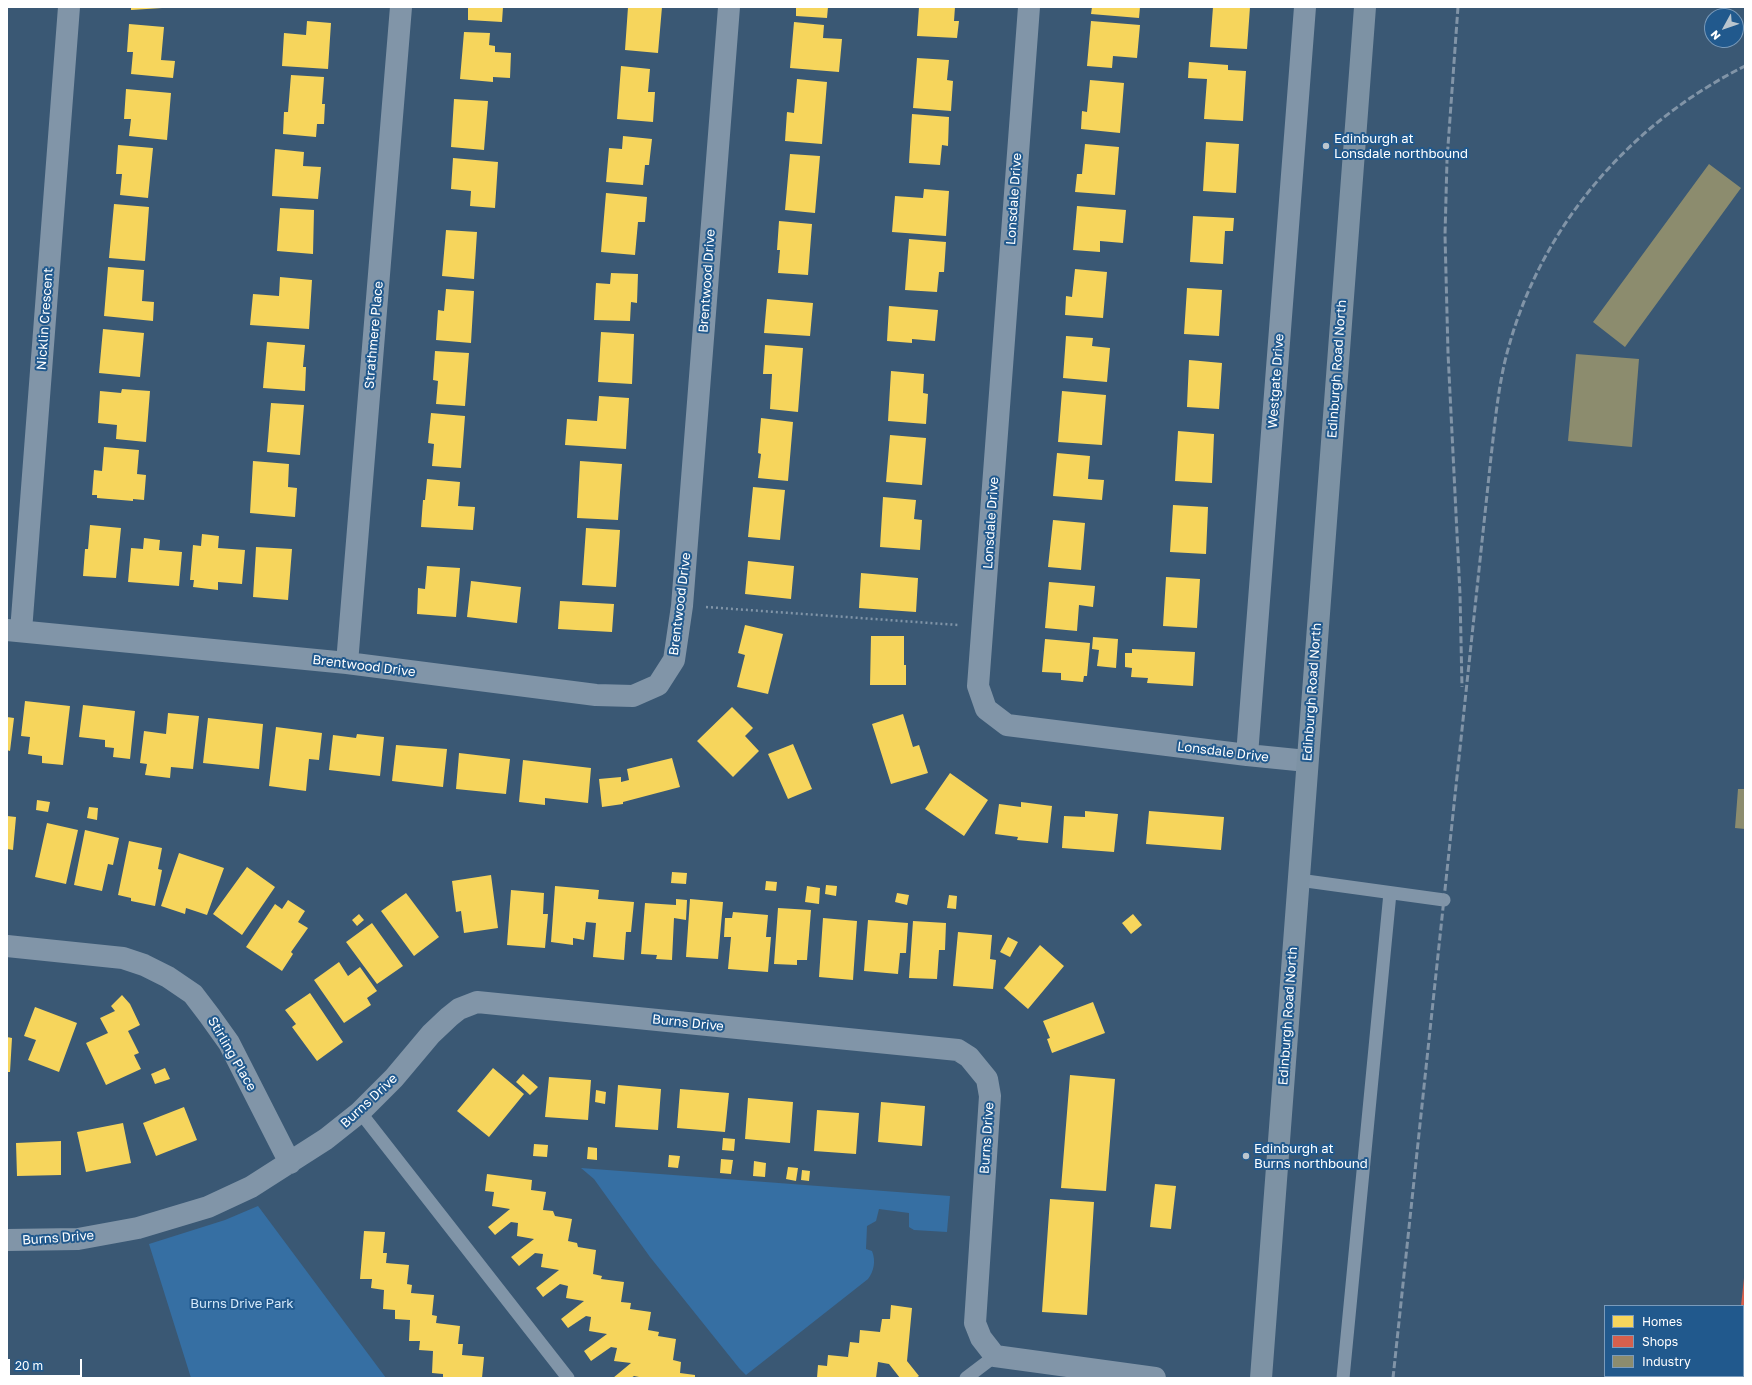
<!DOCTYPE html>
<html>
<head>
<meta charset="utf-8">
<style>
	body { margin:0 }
	#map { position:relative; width:1752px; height:1385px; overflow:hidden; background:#3a5874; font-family:"Golos Text",sans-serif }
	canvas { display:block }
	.frame { position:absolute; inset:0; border:8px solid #fff; pointer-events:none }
	.legend { position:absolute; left:1604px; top:1305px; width:140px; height:72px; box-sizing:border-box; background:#21598d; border:1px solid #7a9bbb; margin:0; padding:5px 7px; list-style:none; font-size:12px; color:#fff }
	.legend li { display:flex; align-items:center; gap:8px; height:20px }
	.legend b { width:20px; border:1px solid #7a9bbb }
	.north { position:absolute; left:1704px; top:8px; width:40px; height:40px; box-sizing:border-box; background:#21598d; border:1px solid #7a9bbb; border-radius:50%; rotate:230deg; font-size:11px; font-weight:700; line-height:16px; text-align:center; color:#fff }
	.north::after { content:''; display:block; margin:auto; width:14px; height:18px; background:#bac5ce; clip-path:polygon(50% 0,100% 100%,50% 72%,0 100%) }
	.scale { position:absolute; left:8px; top:1359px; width:74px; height:18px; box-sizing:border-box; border:2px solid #fff; border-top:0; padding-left:5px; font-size:12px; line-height:14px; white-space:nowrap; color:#fff; -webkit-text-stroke:3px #21598d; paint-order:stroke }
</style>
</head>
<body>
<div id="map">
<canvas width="1752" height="1385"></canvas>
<div class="frame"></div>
<ul class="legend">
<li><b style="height:11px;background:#f6d55c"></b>Homes</li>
<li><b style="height:11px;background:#d6604d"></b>Shops</li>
<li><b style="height:11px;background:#8c8c6e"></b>Industry</li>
</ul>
<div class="north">N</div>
<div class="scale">20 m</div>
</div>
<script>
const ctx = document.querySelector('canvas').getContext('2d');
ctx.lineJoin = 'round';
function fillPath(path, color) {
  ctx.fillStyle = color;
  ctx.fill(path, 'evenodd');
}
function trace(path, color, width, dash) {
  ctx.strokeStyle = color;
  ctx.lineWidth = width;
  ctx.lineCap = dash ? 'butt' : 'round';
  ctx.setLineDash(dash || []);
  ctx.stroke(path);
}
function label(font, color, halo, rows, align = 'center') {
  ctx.font = font + ' "Golos Text",sans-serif';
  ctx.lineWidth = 4;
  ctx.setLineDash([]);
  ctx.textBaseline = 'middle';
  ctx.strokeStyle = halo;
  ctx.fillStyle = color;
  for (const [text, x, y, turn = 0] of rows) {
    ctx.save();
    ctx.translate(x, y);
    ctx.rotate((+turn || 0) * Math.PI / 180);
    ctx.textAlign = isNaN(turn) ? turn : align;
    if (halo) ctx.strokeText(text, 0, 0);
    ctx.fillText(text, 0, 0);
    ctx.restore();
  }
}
fillPath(new Path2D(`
	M 581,1168 L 950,1196 L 947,1232 L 914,1230 L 909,1227 L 909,1213 L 879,1209 L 876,1221 L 867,1226 L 866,1249 L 872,1251 C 876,1261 874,1271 868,1279 L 746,1375 L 739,1368 L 650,1257 L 594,1179 Z
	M 258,1206 L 386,1378 L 191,1378 L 149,1244 L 225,1220 Z`), '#366fa3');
fillPath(new Path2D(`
	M 131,7 L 162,7 L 162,8 L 131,10 Z
	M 468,7 L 503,7 L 502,22 L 468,20 Z
	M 628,7 L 662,7 L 658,53 L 625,50 Z
	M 796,7 L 828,7 L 827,18 L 796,16 Z
	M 919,7 L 955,7 L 954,21 L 959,21 L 957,38 L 917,36 Z
	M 1092,7 L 1140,7 L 1139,18 L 1091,14 Z
	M 1213,7 L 1250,7 L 1247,49 L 1210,47 Z
	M 307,21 L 331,23 L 328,69 L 282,66 L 284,33 L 306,35 Z
	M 1091,21 L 1140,25 L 1137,58 L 1113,56 L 1112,68 L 1087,66 Z
	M 794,22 L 824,25 L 823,38 L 842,39 L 839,72 L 790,68 Z
	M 129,24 L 164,27 L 161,60 L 175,61 L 173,78 L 131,74 L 133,52 L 127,52 Z
	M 464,32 L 490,33 L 489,45 L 495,46 L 495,52 L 511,53 L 510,78 L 493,77 L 493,82 L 460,79 Z
	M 917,58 L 949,60 L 947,80 L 953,81 L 951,111 L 913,108 Z
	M 1189,62 L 1228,65 L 1228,70 L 1246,71 L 1243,121 L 1204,119 L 1207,79 L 1188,78 Z
	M 621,66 L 650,69 L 648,92 L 655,92 L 653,122 L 617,119 Z
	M 291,75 L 324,77 L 322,104 L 325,104 L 324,124 L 317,124 L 316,137 L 283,134 L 284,112 L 288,112 Z
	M 797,79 L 827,82 L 822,144 L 785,141 L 787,112 L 794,113 Z
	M 1090,80 L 1124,83 L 1120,133 L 1081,129 L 1082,111 L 1087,112 Z
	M 126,89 L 171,93 L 167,140 L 129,136 L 131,119 L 124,119 Z
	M 454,99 L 488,101 L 484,150 L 451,147 Z
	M 912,114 L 949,117 L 948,146 L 942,145 L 940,165 L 909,163 Z
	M 623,136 L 652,139 L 649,165 L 645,165 L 643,185 L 606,182 L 609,148 L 622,149 Z
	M 1206,142 L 1239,144 L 1236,193 L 1203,191 Z
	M 1085,144 L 1119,147 L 1115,195 L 1075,192 L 1077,174 L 1082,174 Z
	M 118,145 L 153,148 L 148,198 L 120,195 L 122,174 L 116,174 Z
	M 275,149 L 304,152 L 303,166 L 321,167 L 318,199 L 272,196 Z
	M 790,154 L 820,156 L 815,213 L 785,210 Z
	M 453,158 L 498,162 L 495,208 L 470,206 L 471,191 L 451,189 Z
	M 924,189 L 949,191 L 946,236 L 892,232 L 895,196 L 923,198 Z
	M 606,193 L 647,197 L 645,222 L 638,222 L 635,255 L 601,252 Z
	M 114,204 L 149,207 L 145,261 L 109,258 Z
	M 1077,206 L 1126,210 L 1123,243 L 1100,241 L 1100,252 L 1073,250 Z
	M 280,208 L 314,210 L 313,254 L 277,251 Z
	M 1193,216 L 1234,218 L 1233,231 L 1225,231 L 1223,264 L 1190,262 Z
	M 779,221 L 812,224 L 808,275 L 778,273 L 780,250 L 777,250 Z
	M 446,230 L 477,232 L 474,279 L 442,276 Z
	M 909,239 L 946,242 L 944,272 L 939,272 L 937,292 L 905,290 Z
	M 108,267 L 144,270 L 142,301 L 154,302 L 153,321 L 104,316 Z
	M 1075,269 L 1107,272 L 1103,318 L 1065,315 L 1066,296 L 1072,297 Z
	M 611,273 L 638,274 L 637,303 L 631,302 L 630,321 L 594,320 L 596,283 L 610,284 Z
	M 280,277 L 312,280 L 309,329 L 250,325 L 253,294 L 279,296 Z
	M 1187,288 L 1222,290 L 1219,336 L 1184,334 Z
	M 446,289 L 474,291 L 471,343 L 436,340 L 438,310 L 444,311 Z
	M 767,299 L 813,303 L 810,336 L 764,333 Z
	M 889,306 L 938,310 L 935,341 L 912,339 L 912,343 L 887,341 Z
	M 103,329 L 144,333 L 140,377 L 99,373 Z
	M 601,332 L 634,334 L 632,384 L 598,382 Z
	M 1066,336 L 1093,338 L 1092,346 L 1110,348 L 1107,382 L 1063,378 Z
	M 267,342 L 305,345 L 303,367 L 306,367 L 305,391 L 263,388 Z
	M 765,345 L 803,348 L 798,412 L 770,409 L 772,374 L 763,374 Z
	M 435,351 L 469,353 L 465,406 L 436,404 L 438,381 L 433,380 Z
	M 1189,360 L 1222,363 L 1219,409 L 1187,407 Z
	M 891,371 L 924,374 L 923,393 L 928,394 L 926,424 L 888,421 Z
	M 122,389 L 150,391 L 146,442 L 116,439 L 117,425 L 98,423 L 100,391 L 121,393 Z
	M 1062,391 L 1106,395 L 1102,445 L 1058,442 Z
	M 599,396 L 629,398 L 626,449 L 565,445 L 567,419 L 597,421 Z
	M 271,403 L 304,405 L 300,455 L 267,452 Z
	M 431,413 L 465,416 L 461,468 L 432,466 L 434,444 L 428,443 Z
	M 761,418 L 793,422 L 788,481 L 758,478 L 761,454 L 758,453 Z
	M 1178,431 L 1214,434 L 1212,483 L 1175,481 Z
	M 890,435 L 926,438 L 922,485 L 886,482 Z
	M 104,447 L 139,450 L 137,474 L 146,475 L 144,500 L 133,499 L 133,501 L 97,498 L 97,495 L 92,495 L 94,470 L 102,471 Z
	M 1057,453 L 1090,456 L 1088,479 L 1104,480 L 1102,500 L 1053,496 Z
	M 253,461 L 289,464 L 288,487 L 297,488 L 295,517 L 250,513 Z
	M 580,461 L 622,464 L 618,520 L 577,518 Z
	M 427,479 L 460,482 L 458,506 L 475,507 L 473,530 L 421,527 L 423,500 L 425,500 Z
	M 753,487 L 785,490 L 780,540 L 748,537 Z
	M 883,497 L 916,500 L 914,519 L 922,520 L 920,550 L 880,547 Z
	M 1173,505 L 1208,507 L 1206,554 L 1170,552 Z
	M 1053,520 L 1085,523 L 1081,570 L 1048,567 Z
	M 90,525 L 121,528 L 116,578 L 83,576 L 85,549 L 88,549 Z
	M 586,528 L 620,530 L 616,587 L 582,585 Z
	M 202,534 L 219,536 L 218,548 L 245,550 L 242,584 L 218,582 L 218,590 L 193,587 L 194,580 L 190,580 L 193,545 L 201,546 Z
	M 144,538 L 160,540 L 159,550 L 182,552 L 179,586 L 128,582 L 131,548 L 143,549 Z
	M 256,547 L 292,549 L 288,600 L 253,597 Z
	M 748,561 L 794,566 L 791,599 L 745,594 Z
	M 427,566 L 460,568 L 456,617 L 417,614 L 418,588 L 425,589 Z
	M 861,573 L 918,578 L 916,612 L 859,608 Z
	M 1166,577 L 1200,579 L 1197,628 L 1163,626 Z
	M 471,581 L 521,587 L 517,623 L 467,617 Z
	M 1049,582 L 1095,586 L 1093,607 L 1079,605 L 1077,631 L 1045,628 Z
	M 560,601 L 614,604 L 612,632 L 558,629 Z
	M 745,625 L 783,634 L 768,694 L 737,687 L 745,655 L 738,653 Z
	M 871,636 L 904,636 L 904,665 L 906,665 L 906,685 L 870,685 Z
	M 1093,637 L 1118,639 L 1116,668 L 1097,666 L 1099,650 L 1092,649 Z
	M 1045,639 L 1090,643 L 1087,676 L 1084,676 L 1083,682 L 1061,680 L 1061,673 L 1042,672 Z
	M 1132,649 L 1195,652 L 1193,686 L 1147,683 L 1148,678 L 1131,677 L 1132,668 L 1125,667 L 1125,653 L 1132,653 Z
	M 25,701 L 70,706 L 63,765 L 42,763 L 42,756 L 28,754 L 30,737 L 21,736 Z
	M 83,705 L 135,711 L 130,759 L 113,757 L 114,748 L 105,747 L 105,740 L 79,737 Z
	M 732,707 L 753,728 L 745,736 L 759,751 L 733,777 L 697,741 Z
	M 168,713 L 199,716 L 193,769 L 171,767 L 170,778 L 145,775 L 147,764 L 140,763 L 144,731 L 166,734 Z
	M 903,714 L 913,747 L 919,745 L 928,773 L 891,784 L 872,724 Z
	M 7,717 L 14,718 L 10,751 L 7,750 Z
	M 208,718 L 263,724 L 259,769 L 203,763 Z
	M 276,727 L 322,733 L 319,760 L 309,759 L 306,791 L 269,786 Z
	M 357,734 L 384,737 L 380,776 L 329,770 L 333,735 L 356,738 Z
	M 793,744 L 812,789 L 788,799 L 768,754 Z
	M 396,745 L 447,749 L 443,787 L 392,781 Z
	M 459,753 L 510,759 L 506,794 L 456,789 Z
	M 672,758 L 680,787 L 623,802 L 623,804 L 602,807 L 599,779 L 621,777 L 621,782 L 629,780 L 627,769 Z
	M 523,760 L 591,768 L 588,803 L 545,798 L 545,805 L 519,802 Z
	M 950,773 L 988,800 L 964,836 L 925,809 Z
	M 37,800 L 50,802 L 48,812 L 36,810 Z
	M 1021,802 L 1052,806 L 1048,843 L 1017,840 L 1018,837 L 995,834 L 999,804 L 1021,807 Z
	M 89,807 L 98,808 L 97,820 L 87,818 Z
	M 1085,811 L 1118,814 L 1114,852 L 1062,848 L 1064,816 L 1085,817 Z
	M 1149,811 L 1224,817 L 1221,850 L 1146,844 Z
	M 7,816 L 16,817 L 13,850 L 7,849 Z
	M 47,823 L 78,830 L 66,884 L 35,877 Z
	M 85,830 L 119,838 L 113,865 L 108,864 L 102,891 L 74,885 Z
	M 129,841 L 162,848 L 158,869 L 162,870 L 155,906 L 131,901 L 131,898 L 118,895 Z
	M 179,853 L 224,868 L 207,915 L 186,908 L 185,914 L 161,906 Z
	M 247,867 L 275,887 L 242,935 L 213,914 Z
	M 672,872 L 687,873 L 686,884 L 671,883 Z
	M 491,875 L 498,928 L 464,933 L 461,911 L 456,912 L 452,881 Z
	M 766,881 L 777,882 L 776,891 L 765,890 Z
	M 826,885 L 837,886 L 836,896 L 825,894 Z
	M 555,886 L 599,890 L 598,899 L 634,902 L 631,932 L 626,932 L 624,960 L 593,957 L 596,923 L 586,922 L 584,940 L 573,938 L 573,945 L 551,942 Z
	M 807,886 L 820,888 L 819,904 L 805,902 Z
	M 511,890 L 544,893 L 543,914 L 548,914 L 545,948 L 507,945 Z
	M 406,893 L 439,937 L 414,956 L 381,911 Z
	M 897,893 L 909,895 L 907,905 L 895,902 Z
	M 949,895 L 957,896 L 956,909 L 947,908 Z
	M 676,899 L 687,900 L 686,920 L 674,918 L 672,960 L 656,959 L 657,955 L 641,954 L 645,903 L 676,905 Z
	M 690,899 L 723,902 L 718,959 L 686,957 Z
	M 288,900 L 305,911 L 298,922 L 308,928 L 291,952 L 293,954 L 282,971 L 246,947 L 275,904 L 282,909 Z
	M 778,908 L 811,910 L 807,960 L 797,960 L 797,965 L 774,964 Z
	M 733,912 L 768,915 L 766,937 L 771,937 L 768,972 L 728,969 L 731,937 L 724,937 L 725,918 L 732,918 Z
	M 359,914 L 364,920 L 357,926 L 352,920 Z
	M 1133,914 L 1142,925 L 1131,934 L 1122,923 Z
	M 823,918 L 857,921 L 853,980 L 819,977 Z
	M 868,920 L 908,923 L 906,953 L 900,953 L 898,974 L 864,971 Z
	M 913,921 L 946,923 L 945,950 L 939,950 L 937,979 L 909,978 Z
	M 372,923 L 403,966 L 377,984 L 346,942 Z
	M 958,932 L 992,935 L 990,959 L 996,960 L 993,989 L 953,986 Z
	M 1008,937 L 1018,942 L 1010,957 L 1000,952 Z
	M 1040,945 L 1064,966 L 1028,1009 L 1004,988 Z
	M 339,962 L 348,976 L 360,967 L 377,991 L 367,998 L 371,1005 L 344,1023 L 314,980 Z
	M 310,993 L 343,1042 L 317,1061 L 292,1027 L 296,1024 L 285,1010 Z
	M 122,995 L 130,1004 L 140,1025 L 128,1031 L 139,1053 L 134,1055 L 141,1069 L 106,1085 L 86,1043 L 108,1033 L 100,1018 L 115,1011 L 111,1006 Z
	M 1093,1002 L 1105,1033 L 1052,1053 L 1047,1039 L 1050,1038 L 1043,1021 Z
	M 35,1007 L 77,1023 L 59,1072 L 28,1060 L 36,1040 L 24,1036 Z
	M 7,1037 L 12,1038 L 10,1072 L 7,1072 Z
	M 165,1068 L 170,1079 L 155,1084 L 151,1074 Z
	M 493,1068 L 524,1094 L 489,1137 L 457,1111 Z
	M 523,1074 L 538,1087 L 530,1095 L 516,1082 Z
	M 1070,1075 L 1115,1079 L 1106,1191 L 1061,1188 Z
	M 549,1077 L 591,1080 L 588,1120 L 545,1117 Z
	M 618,1085 L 661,1089 L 658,1130 L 615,1127 Z
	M 680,1089 L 729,1093 L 725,1132 L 677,1128 Z
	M 596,1090 L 606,1092 L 605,1104 L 595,1102 Z
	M 748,1098 L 793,1102 L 790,1143 L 745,1139 Z
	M 881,1102 L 925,1106 L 922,1146 L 878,1142 Z
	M 184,1107 L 197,1140 L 156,1156 L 143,1123 Z
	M 817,1110 L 859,1113 L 856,1154 L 814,1151 Z
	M 123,1123 L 131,1163 L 86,1172 L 77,1132 Z
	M 723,1138 L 735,1139 L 734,1151 L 722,1150 Z
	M 61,1141 L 61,1175 L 17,1176 L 16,1143 Z
	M 534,1144 L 548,1145 L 547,1157 L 533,1156 Z
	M 588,1147 L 597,1148 L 597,1160 L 587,1159 Z
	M 669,1155 L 680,1156 L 678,1168 L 668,1167 Z
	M 721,1159 L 733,1160 L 731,1174 L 720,1173 Z
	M 754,1161 L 766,1163 L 765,1177 L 753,1176 Z
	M 788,1167 L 798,1168 L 796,1181 L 786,1179 Z
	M 802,1170 L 810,1171 L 809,1181 L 801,1180 Z
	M 487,1174 L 532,1180 L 531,1190 L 546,1192 L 543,1210 L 553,1211 L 555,1216 L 572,1219 L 568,1241 L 577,1243 L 578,1247 L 596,1250 L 593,1274 L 602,1276 L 601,1279 L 624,1282 L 621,1302 L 631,1303 L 630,1309 L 651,1312 L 648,1330 L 659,1332 L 658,1336 L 676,1339 L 673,1360 L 681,1362 L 680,1373 L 695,1375 L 695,1378 L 644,1378 L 634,1376 L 631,1378 L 613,1378 L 631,1363 L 614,1361 L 617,1348 L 611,1347 L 591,1361 L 584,1351 L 607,1334 L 589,1331 L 591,1317 L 586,1316 L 568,1328 L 561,1319 L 584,1301 L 566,1298 L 568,1286 L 560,1284 L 543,1297 L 536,1288 L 559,1270 L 541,1267 L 543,1254 L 535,1253 L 519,1266 L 511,1257 L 534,1239 L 517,1236 L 518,1223 L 511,1222 L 495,1235 L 488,1227 L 510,1209 L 492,1206 L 494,1192 L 485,1191 Z
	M 1155,1184 L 1176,1186 L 1171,1229 L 1150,1227 Z
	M 1050,1199 L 1094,1202 L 1087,1315 L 1042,1312 Z
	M 364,1231 L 385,1232 L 383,1253 L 387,1253 L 386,1263 L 409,1265 L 407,1284 L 412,1285 L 411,1293 L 434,1295 L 432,1315 L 437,1316 L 436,1323 L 460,1326 L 458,1344 L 463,1344 L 462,1355 L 484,1357 L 482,1378 L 443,1378 L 443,1374 L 432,1373 L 433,1351 L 419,1350 L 420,1341 L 409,1341 L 410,1320 L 395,1319 L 395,1310 L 383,1309 L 384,1290 L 371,1288 L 372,1279 L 360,1279 Z
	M 891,1305 L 912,1308 L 907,1361 L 919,1376 L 916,1378 L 900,1378 L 889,1364 L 878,1362 L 876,1378 L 817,1378 L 818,1365 L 827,1366 L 828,1355 L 848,1357 L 850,1342 L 859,1343 L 860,1330 L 880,1332 L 882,1319 L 890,1319 Z`), '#f6d55c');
fillPath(new Path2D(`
	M 1744,1278 L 1745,1378 L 1734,1378 L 1735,1376 L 1743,1376 L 1743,1306 L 1741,1306 Z`), '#d6604d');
fillPath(new Path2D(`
	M 1709,164 L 1741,188 L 1625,347 L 1593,322 Z
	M 1576,354 L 1639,359 L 1632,447 L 1568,441 Z
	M 1738,789 L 1745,789 L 1745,829 L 1735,828 Z`), '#8c8c6e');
trace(new Path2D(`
	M 706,607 L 958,625`), '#8195a8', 2.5, [2, 3]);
trace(new Path2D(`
	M 1299,880 L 1444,900
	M 360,1112 L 568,1378
	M 966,1378 L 995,1356
	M 1343,1378 L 1390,893`), '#8195a8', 13);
trace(new Path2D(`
	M 1029,7 L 978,686 L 986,709 L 1007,725 L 1247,755 L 1307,761
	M 7,630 L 347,663 L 596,695 L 633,696 L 658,685 L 674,660 L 682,606 L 729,7
	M 21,631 L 69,7
	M 347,663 L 401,7
	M 1247,755 L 1305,7
	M 7,946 L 123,958 L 144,965 L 168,977 L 193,994 L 209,1015 L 229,1043 L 290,1163
	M 7,1240 L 78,1239 L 138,1228 L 208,1207 L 251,1187 L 326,1139 L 360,1112 L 394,1078 L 431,1034 L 449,1017 L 459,1009 L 477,1002 L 958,1050 L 969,1057 L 987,1079 L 990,1096 L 975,1323 L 981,1338 L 995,1356 L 1155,1378`), '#8195a8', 22);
trace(new Path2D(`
	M 1261,1378 L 1365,7`), '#7d92a4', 22);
trace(new Path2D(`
	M 1458,7 L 1447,160 L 1445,235 L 1448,353 L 1460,594 L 1462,687
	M 1393,1378 L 1491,457 C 1495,423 1498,387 1507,353 C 1540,227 1629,124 1745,66`), '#8194a7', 3, [7, 3]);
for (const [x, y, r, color] of [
	[1326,146,4,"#bac5ce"],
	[1246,1156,4,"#bac5ce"]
]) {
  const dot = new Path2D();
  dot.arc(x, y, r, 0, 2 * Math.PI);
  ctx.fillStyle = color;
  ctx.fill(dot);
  trace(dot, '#21598d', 1.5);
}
label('13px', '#fff', '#21598d', [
	["Edinburgh at",1334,139],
	["Lonsdale northbound",1334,154],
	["Edinburgh at",1254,1149],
	["Burns northbound",1254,1164]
], 'left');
label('13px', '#fff', '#21598d', [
	["Lonsdale Drive",1014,199,-86],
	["Brentwood Drive",707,281,-86],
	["Nicklin Crescent",45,319,-86],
	["Strathmere Place",374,335,-85],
	["Edinburgh Road North",1337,369,-86],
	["Westgate Drive",1276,381,-86],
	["Lonsdale Drive",991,523,-86],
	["Brentwood Drive",680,604,-83],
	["Brentwood Drive",364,666,7],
	["Edinburgh Road North",1312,692,-86],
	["Lonsdale Drive",1223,752,7],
	["Edinburgh Road North",1288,1016,-86],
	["Burns Drive",688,1023,6],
	["Stirling Place",232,1054,60],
	["Burns Drive",369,1101,-43],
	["Burns Drive",987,1138,-86],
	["Burns Drive",58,1238,-4]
]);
label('13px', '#d4e8f9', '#21598d', [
	["Burns Drive Park",242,1304]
]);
</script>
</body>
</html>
